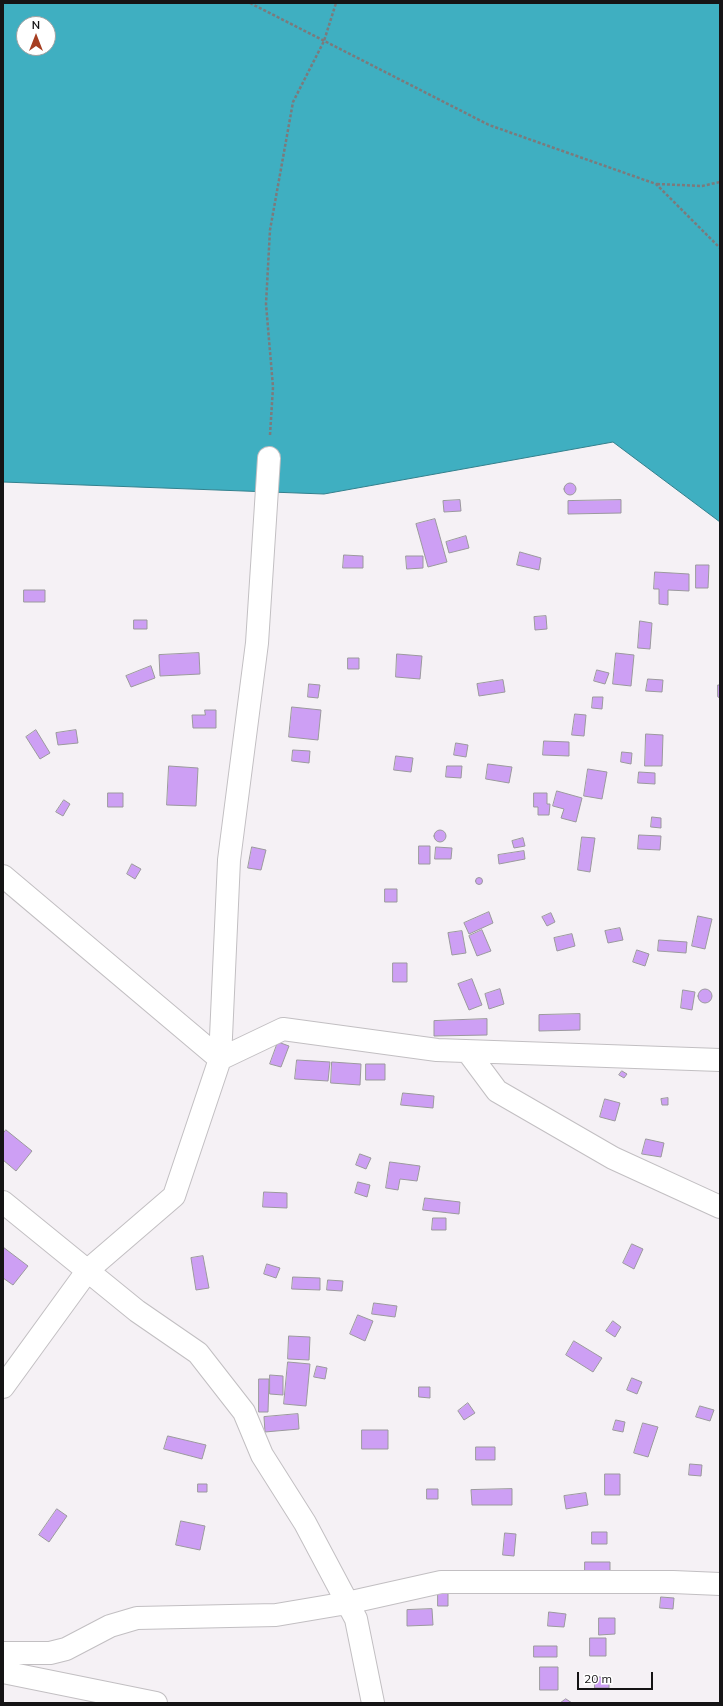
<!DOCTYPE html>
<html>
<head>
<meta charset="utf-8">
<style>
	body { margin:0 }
	#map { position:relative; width:723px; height:1706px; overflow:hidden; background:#f5f1f5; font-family:Mulish,sans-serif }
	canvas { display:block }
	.frame { position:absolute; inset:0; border:4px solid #151415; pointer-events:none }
	.north { position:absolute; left:16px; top:16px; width:40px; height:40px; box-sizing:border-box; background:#fff; border:1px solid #a1a1a1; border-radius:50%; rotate:0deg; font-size:11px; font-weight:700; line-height:16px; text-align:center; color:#151415 }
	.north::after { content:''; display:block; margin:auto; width:14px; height:18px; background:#a63e21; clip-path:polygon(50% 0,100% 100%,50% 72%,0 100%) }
	.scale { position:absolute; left:577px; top:1672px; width:76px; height:18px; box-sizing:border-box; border:2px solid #151415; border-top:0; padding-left:5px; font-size:12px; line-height:14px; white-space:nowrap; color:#151415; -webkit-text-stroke:3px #fff; paint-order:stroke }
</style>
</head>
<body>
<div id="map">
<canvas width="723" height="1706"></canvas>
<div class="frame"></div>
<div class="north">N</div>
<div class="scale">20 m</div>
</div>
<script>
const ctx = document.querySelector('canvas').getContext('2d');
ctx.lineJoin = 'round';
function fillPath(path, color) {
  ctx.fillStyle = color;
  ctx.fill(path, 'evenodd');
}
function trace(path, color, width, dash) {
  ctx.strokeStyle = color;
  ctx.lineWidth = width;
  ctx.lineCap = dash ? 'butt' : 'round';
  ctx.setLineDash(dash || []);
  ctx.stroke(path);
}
const water = new Path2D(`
	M 3,3 L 720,3 L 720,522 L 613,442 L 324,494 L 3,482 ZM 24,24 L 48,24 L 48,48 L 24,48 Z`);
fillPath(water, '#3fafc1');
trace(water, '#32808d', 1);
const building = new Path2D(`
	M564 489a6 6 0 1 1 12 0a6 6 0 1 1-12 0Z
	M 460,500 L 461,511 L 444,512 L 443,501 Z
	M 621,500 L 621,513 L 568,514 L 568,501 Z
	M 435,519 L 447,562 L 428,567 L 416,524 Z
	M 466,536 L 469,548 L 449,553 L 446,542 Z
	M 520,552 L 541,558 L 539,570 L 517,565 Z
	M 344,555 L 363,556 L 363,568 L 343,568 Z
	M 406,556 L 423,556 L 423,568 L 407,569 Z
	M 696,565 L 709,565 L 708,588 L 696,588 Z
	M 655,572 L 689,574 L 689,591 L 668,590 L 668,605 L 659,604 L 659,589 L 654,589 Z
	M 24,590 L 45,590 L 45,602 L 24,602 Z
	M 546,616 L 547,629 L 535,630 L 534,617 Z
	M 134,620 L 147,620 L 147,629 L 134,629 Z
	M 640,621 L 652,623 L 650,649 L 638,648 Z
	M 199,653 L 200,674 L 160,676 L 159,655 Z
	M 616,653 L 634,655 L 631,686 L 613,684 Z
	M 397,654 L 422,656 L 420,679 L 396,677 Z
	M 348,658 L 359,658 L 359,669 L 348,669 Z
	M 151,666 L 155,678 L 131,687 L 126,676 Z
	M 597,670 L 609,673 L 605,684 L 594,681 Z
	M 648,679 L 663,680 L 662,692 L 646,691 Z
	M 503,680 L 505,692 L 479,696 L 477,684 Z
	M 309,684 L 320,685 L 318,698 L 308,697 Z
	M 718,685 L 720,685 L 720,698 L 718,697 Z
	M 593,697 L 603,697 L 602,709 L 592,708 Z
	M 292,707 L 321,710 L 318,740 L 289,737 Z
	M 205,710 L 216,710 L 216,728 L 193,728 L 192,715 L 205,715 Z
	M 575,714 L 586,715 L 584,736 L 572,735 Z
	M 36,730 L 50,753 L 40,759 L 26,737 Z
	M 76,730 L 78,743 L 58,745 L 56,733 Z
	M 646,734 L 663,735 L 662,766 L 645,766 Z
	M 544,741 L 569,742 L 569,756 L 543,755 Z
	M 456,743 L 468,745 L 466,757 L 454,755 Z
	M 293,750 L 310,751 L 309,763 L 292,761 Z
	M 622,752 L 632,753 L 631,764 L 621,762 Z
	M 396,756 L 413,758 L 411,772 L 394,770 Z
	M 488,764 L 512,767 L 509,783 L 486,779 Z
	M 169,766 L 198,768 L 196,806 L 167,805 Z
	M 447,766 L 462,766 L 461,778 L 446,777 Z
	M 588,769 L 607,772 L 602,799 L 584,796 Z
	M 639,772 L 655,773 L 655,784 L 638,783 Z
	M 557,791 L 582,798 L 576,822 L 561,818 L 564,809 L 553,806 Z
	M 108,793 L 123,793 L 123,807 L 108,807 Z
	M 534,793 L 547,793 L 547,804 L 550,804 L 549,815 L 538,815 L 538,807 L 534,807 Z
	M 64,800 L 70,804 L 63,816 L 56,812 Z
	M 652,817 L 661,818 L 661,828 L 651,827 Z
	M434 836a6 6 0 1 1 12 0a6 6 0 1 1-12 0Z
	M 639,835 L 661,836 L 660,850 L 638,849 Z
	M 582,837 L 595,838 L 590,872 L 578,870 Z
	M 523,838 L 525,846 L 514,848 L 512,841 Z
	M 419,846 L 430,846 L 430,864 L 419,864 Z
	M 252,847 L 266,850 L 261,870 L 248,868 Z
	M 436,847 L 452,848 L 451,859 L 435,859 Z
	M 524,851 L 525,859 L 499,864 L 498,855 Z
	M 132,864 L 141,869 L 135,879 L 127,874 Z
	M475.5 881a3.5 3.5 0 1 1 7 0a3.5 3.5 0 1 1-7 0Z
	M 385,889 L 397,889 L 397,902 L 385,902 Z
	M 489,912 L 493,923 L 469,934 L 464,923 Z
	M 551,913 L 555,922 L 547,926 L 542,917 Z
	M 698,916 L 712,919 L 705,949 L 692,946 Z
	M 620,928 L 623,940 L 608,943 L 605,931 Z
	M 482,930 L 491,951 L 477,956 L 469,936 Z
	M 462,931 L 466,953 L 452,955 L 448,933 Z
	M 572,934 L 575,946 L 557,951 L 554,938 Z
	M 659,940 L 687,942 L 686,953 L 658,951 Z
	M 637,950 L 649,954 L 645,966 L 633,962 Z
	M 393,963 L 407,963 L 407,982 L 393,982 Z
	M 472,979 L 482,1005 L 469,1010 L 458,984 Z
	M698 996a7 7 0 1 1 14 0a7 7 0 1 1-14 0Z
	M 500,989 L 504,1004 L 489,1009 L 485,994 Z
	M 683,990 L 695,992 L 692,1010 L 681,1008 Z
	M 580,1014 L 580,1030 L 539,1031 L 539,1015 Z
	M 487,1019 L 487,1035 L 434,1036 L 434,1021 Z
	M 278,1042 L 289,1046 L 281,1067 L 270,1064 Z
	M 297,1060 L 330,1062 L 328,1081 L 295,1079 Z
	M 332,1062 L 361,1064 L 360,1085 L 331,1083 Z
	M 366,1064 L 385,1064 L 385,1080 L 366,1080 Z
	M 622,1071 L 627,1074 L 624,1078 L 619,1075 Z
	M 403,1093 L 434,1096 L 433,1108 L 401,1105 Z
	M 668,1098 L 668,1105 L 662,1105 L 661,1099 Z
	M 605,1099 L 620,1103 L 615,1121 L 600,1117 Z
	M 6,1130 L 32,1151 L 16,1171 L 3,1160 L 3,1134 Z
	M 646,1139 L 664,1143 L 661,1157 L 642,1154 Z
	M 360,1154 L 371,1158 L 366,1169 L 356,1165 Z
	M 390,1162 L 420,1166 L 417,1181 L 400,1179 L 398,1190 L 386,1188 Z
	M 358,1182 L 370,1185 L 367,1197 L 355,1193 Z
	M 264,1192 L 287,1193 L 287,1208 L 263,1207 Z
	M 425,1198 L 460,1202 L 459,1214 L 423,1210 Z
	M 433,1218 L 446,1218 L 446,1230 L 432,1230 Z
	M 632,1244 L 643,1249 L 634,1269 L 623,1263 Z
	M 3,1247 L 28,1266 L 13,1285 L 3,1278 Z
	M 203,1256 L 209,1288 L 196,1290 L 191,1258 Z
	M 267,1264 L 280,1268 L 276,1278 L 264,1274 Z
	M 293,1277 L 320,1278 L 320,1290 L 292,1289 Z
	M 328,1280 L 343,1281 L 342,1291 L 327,1290 Z
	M 374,1303 L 397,1306 L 395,1317 L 372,1314 Z
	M 358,1315 L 373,1321 L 365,1341 L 350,1334 Z
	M 613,1321 L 621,1327 L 615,1337 L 606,1331 Z
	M 289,1336 L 310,1337 L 309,1360 L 288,1359 Z
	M 574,1341 L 602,1358 L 593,1372 L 566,1355 Z
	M 288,1362 L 310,1364 L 306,1406 L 284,1404 Z
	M 317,1366 L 327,1368 L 325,1379 L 314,1377 Z
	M 270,1375 L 283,1376 L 283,1395 L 270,1394 Z
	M 632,1378 L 642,1382 L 637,1394 L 627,1390 Z
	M 259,1379 L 269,1379 L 268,1412 L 259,1412 Z
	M 419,1387 L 430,1387 L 430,1398 L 419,1397 Z
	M 468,1403 L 475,1413 L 464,1420 L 458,1411 Z
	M 700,1406 L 714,1410 L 710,1421 L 696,1417 Z
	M 298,1414 L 299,1429 L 265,1432 L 264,1417 Z
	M 616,1420 L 625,1422 L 623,1432 L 613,1430 Z
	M 643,1423 L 658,1427 L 648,1457 L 634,1453 Z
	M 362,1430 L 388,1430 L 388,1449 L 362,1449 Z
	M 168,1436 L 206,1445 L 202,1459 L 164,1449 Z
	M 476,1447 L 495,1447 L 495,1460 L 476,1460 Z
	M 690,1464 L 702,1465 L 701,1476 L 689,1475 Z
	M 605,1474 L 620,1474 L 620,1495 L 605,1495 Z
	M 198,1484 L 207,1484 L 207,1492 L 198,1492 Z
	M 427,1489 L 438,1489 L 438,1499 L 427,1499 Z
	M 512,1489 L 512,1505 L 472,1505 L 471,1490 Z
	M 586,1493 L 588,1505 L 566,1509 L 564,1496 Z
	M 57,1509 L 67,1516 L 49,1542 L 39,1535 Z
	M 181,1521 L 205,1526 L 200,1550 L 176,1545 Z
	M 592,1532 L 607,1532 L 607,1544 L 592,1544 Z
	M 505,1533 L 516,1534 L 514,1556 L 503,1555 Z
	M 585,1562 L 610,1562 L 610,1573 L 585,1572 Z
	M 438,1593 L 448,1593 L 448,1606 L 438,1606 Z
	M 661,1597 L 674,1598 L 673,1609 L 660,1608 Z
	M 432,1609 L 433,1625 L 407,1626 L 407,1610 Z
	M 549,1612 L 566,1614 L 564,1627 L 548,1626 Z
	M 599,1618 L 615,1618 L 615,1634 L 599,1635 Z
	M 590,1638 L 606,1638 L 606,1656 L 590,1656 Z
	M 534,1646 L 557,1646 L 557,1657 L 534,1657 Z
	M 540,1667 L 558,1667 L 558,1690 L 540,1690 Z
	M 595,1677 L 609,1677 L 609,1688 L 595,1688 Z
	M 566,1699 L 572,1703 L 560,1703 L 564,1700 Z`);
fillPath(building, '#cd9ff4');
trace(building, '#9b999d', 1);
const minor = new Path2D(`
	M 3,876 L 220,1059 L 283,1029 L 437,1050 L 720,1060
	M 468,1052 L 497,1091 L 613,1158 L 720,1207
	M 3,1202 L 137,1311 L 198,1353 L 244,1412 L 262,1455 L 305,1523 L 356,1619 L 373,1703
	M 3,1387 L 88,1270 L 174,1196 L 220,1059 L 229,860 L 257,643 L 269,458
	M 3,1653 L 50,1653 L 66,1649 L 110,1626 L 137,1618 L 276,1615 L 347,1603 L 441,1582 L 673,1582 L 720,1584
	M 3,1672 L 156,1703`);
trace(minor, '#c2bfc2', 24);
trace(new Path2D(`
	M 250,3 L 489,125 L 656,184 L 720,248
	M 657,184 L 702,186 L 720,182
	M 270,435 L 273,387 L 266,304 L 270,230 L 293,102 L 324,41 L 336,3`), '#7c7a7c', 2.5, [3, 2]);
trace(minor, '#fff', 22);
</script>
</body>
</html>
